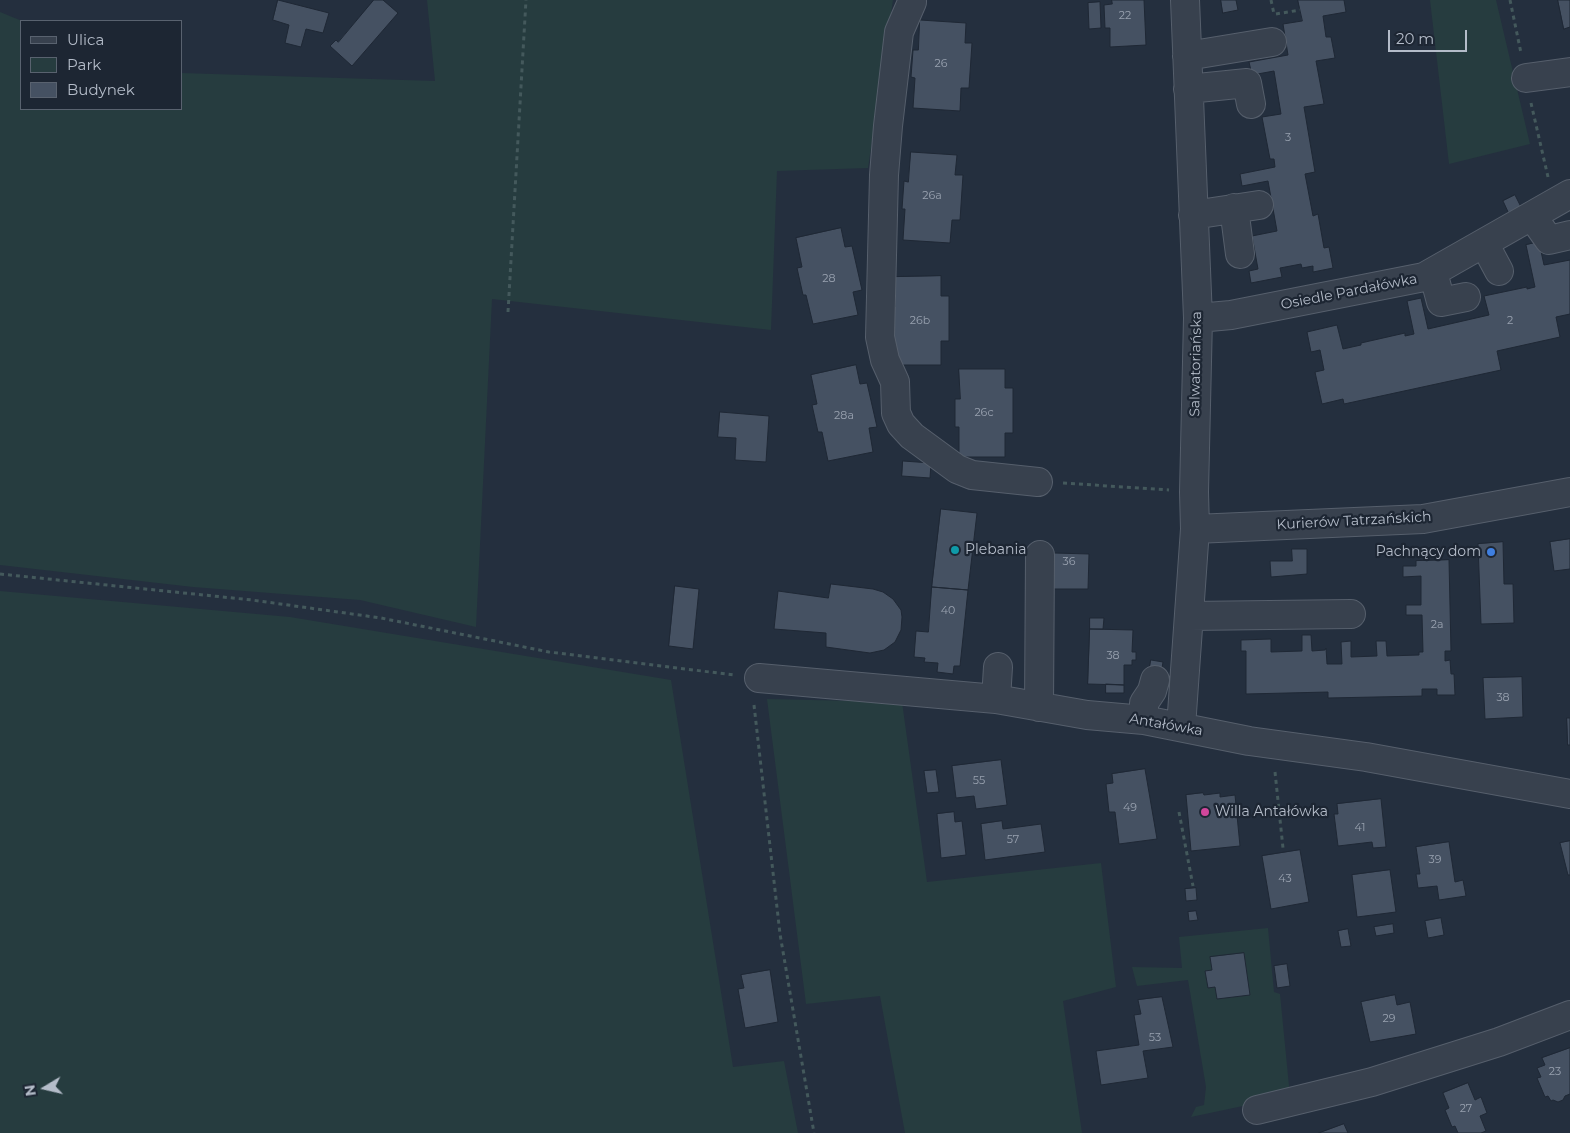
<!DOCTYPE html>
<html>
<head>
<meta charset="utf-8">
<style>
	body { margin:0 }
	#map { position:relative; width:1570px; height:1133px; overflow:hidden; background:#242f3e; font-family:Montserrat,sans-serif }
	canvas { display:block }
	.legend { position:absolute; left:20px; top:20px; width:162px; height:90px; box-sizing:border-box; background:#1d2633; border:1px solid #59626f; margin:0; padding:6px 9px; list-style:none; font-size:15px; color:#b4bcc9 }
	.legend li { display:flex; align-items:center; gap:10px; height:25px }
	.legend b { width:25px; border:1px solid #59626f }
	.north { position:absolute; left:20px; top:1063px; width:50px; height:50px; -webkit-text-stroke:4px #1d2633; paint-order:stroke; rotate:261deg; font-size:14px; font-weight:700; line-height:20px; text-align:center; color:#b4bcc9 }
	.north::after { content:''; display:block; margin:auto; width:18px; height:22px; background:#b4bcc9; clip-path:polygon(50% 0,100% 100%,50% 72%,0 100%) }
	.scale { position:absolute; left:1388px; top:30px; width:79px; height:22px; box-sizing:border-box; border:2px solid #b4bcc9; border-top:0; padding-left:6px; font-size:15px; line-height:18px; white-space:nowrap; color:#b4bcc9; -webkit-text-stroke:4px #1d2633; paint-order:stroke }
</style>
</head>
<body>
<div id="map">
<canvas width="1570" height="1133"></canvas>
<ul class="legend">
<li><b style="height:6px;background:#38414e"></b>Ulica</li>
<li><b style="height:14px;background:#263c3f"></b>Park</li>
<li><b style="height:14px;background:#455162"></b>Budynek</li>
</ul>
<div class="north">N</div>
<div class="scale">20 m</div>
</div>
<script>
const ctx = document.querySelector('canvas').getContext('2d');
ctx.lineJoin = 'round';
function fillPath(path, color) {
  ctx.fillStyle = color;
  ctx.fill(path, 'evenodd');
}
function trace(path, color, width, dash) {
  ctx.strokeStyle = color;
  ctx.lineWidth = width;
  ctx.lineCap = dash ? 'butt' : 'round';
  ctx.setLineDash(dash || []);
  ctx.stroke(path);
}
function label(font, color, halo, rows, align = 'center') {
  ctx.font = font + ' Montserrat,sans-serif';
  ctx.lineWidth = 4.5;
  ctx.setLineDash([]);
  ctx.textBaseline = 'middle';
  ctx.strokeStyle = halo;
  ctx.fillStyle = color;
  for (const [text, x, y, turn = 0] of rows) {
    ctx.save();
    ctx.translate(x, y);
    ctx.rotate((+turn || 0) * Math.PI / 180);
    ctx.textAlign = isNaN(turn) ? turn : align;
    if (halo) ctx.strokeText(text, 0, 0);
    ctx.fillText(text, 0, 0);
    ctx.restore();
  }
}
fillPath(new Path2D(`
	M 427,0 L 893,0 L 868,168 L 777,171 L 771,330 L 492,299 L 476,627 L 360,600 L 193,587 L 0,565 L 0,12 L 22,21 L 21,109 L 181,109 L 181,73 L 435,81 Z
	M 1430,0 L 1496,0 L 1530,144 L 1449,164 Z
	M 0,591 L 290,617 L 671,680 L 733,1067 L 784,1061 L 798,1133 L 0,1133 Z
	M 767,699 L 902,702 L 927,882 L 1101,863 L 1116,987 L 1063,1001 L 1082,1133 L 905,1133 L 880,996 L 806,1004 Z
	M 1268,928 L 1274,992 L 1280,994 L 1290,1096 L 1191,1117 L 1196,1107 L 1204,1105 L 1206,1087 L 1188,980 L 1137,986 L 1132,967 L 1182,968 L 1179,937 Z`), '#263c3f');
const building = new Path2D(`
	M 278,0 L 329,13 L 323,33 L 306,29 L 301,47 L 285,43 L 289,25 L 273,20 Z
	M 374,0 L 383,0 L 398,13 L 352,66 L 330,46 L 336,40 L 338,42 Z
	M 1112,0 L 1144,0 L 1146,45 L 1110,47 L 1110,28 L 1105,28 L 1104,5 L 1112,4 Z
	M 1221,0 L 1236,0 L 1238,10 L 1223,13 Z
	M 1298,0 L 1344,0 L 1346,12 L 1323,16 L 1326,37 L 1331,37 L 1335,58 L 1316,61 L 1324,104 L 1304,107 L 1315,172 L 1305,174 L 1313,216 L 1318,214 L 1324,248 L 1329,247 L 1333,268 L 1313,272 L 1313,266 L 1302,268 L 1301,264 L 1280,268 L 1282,277 L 1251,283 L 1249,271 L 1258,269 L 1252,236 L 1277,231 L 1268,181 L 1242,186 L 1240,174 L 1275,167 L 1274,159 L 1270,159 L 1262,117 L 1281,114 L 1274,71 L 1252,75 L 1249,62 L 1288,55 L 1283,24 L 1302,21 Z
	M 1558,0 L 1570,0 L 1570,27 L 1564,29 Z
	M 1100,2 L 1101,28 L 1089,29 L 1088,3 Z
	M 920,20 L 966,23 L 965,43 L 972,43 L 969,88 L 961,88 L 960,111 L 913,108 L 915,78 L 911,77 L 913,50 L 918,50 Z
	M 911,152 L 957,155 L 955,175 L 963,175 L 960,220 L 952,220 L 950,243 L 903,240 L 905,209 L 902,209 L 904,181 L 908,182 Z
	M 1515,195 L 1521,207 L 1509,214 L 1503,201 Z
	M 841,228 L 845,247 L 852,246 L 862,290 L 853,292 L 858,315 L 813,324 L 806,295 L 803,295 L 797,268 L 802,267 L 796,238 Z
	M 1539,242 L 1544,265 L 1570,260 L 1570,314 L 1556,317 L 1560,337 L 1497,351 L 1501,370 L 1344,404 L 1343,399 L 1322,404 L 1315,372 L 1324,370 L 1320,350 L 1311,352 L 1307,332 L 1337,325 L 1343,349 L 1361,345 L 1361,343 L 1405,333 L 1405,336 L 1414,334 L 1407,301 L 1421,298 L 1428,329 L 1489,315 L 1484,296 L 1527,287 L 1527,289 L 1535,287 L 1526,245 Z
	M 941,276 L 941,296 L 949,296 L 949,341 L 941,341 L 941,365 L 895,365 L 894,334 L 891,334 L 891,307 L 895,307 L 895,277 Z
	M 856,365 L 860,384 L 867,383 L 877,427 L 869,428 L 873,452 L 828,461 L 822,432 L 818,432 L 812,405 L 817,404 L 811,375 Z
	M 959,369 L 1005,369 L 1005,388 L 1013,388 L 1013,433 L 1005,433 L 1005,457 L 959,457 L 959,427 L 955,427 L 955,399 L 960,399 Z
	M 720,412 L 769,416 L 766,462 L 735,460 L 736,438 L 718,437 Z
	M 903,461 L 931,463 L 930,478 L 902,476 Z
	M 941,509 L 977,513 L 968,590 L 932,587 Z
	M 1570,539 L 1570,569 L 1554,571 L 1550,542 Z
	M 1503,542 L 1504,584 L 1513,584 L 1514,623 L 1481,624 L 1478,544 Z
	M 1292,549 L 1307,549 L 1307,574 L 1271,577 L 1270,561 L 1292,561 Z
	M 1054,553 L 1089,554 L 1088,589 L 1054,589 Z
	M 1449,560 L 1451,651 L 1445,651 L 1445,661 L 1450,660 L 1451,674 L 1454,674 L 1455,695 L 1437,695 L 1437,689 L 1422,689 L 1422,696 L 1328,698 L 1328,692 L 1246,694 L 1246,651 L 1241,651 L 1241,640 L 1271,639 L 1271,652 L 1302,651 L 1302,635 L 1311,635 L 1312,651 L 1325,650 L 1326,648 L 1327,664 L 1342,664 L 1341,642 L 1351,641 L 1351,657 L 1377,656 L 1376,641 L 1386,641 L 1387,656 L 1419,655 L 1419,652 L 1423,652 L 1422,615 L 1406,615 L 1406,605 L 1421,605 L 1421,576 L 1403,577 L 1403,566 L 1416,566 L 1416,561 Z
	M 831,584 L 873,589 L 883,592 L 893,599 L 901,610 L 902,617 L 901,630 L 895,642 L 884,650 L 870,653 L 826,647 L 826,633 L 774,629 L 778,591 L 828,598 Z
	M 675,586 L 699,589 L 693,649 L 669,646 Z
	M 932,587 L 968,590 L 960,666 L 954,666 L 953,674 L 937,672 L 938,663 L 924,662 L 925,658 L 914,657 L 916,631 L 928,632 Z
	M 1090,618 L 1104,618 L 1103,629 L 1090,629 Z
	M 1090,629 L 1133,630 L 1132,652 L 1136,652 L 1136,660 L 1132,660 L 1132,665 L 1124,665 L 1124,685 L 1088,684 Z
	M 1151,660 L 1163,662 L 1160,680 L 1148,678 Z
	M 1522,677 L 1523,717 L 1485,719 L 1483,678 Z
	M 1106,684 L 1124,685 L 1124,693 L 1106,693 Z
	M 1567,718 L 1570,718 L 1570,745 L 1568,745 Z
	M 1001,760 L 1007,805 L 976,809 L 974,796 L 956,798 L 952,766 Z
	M 1145,769 L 1157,839 L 1119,844 L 1115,812 L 1109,812 L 1106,784 L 1113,783 L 1112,774 Z
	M 936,770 L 939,792 L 927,793 L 924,771 Z
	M 1203,793 L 1204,795 L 1220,793 L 1220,797 L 1235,795 L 1240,846 L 1191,851 L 1186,795 Z
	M 1381,799 L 1386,847 L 1373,848 L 1372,842 L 1338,846 L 1334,814 L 1338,814 L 1337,804 Z
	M 954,812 L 955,822 L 962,821 L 966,855 L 941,858 L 937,814 Z
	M 1002,821 L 1003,829 L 1041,824 L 1045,852 L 985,860 L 981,824 Z
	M 1570,841 L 1570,875 L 1568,875 L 1560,843 Z
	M 1449,842 L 1455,882 L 1463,880 L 1466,896 L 1439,900 L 1437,886 L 1418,888 L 1416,874 L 1420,874 L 1416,847 Z
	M 1300,850 L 1309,902 L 1271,909 L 1262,856 Z
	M 1390,870 L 1396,912 L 1357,917 L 1352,875 Z
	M 1196,888 L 1197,900 L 1186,901 L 1185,889 Z
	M 1196,911 L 1198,920 L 1189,921 L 1188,912 Z
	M 1441,918 L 1444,935 L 1428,938 L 1425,921 Z
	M 1393,924 L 1394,933 L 1376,936 L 1374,927 Z
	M 1348,929 L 1351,946 L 1341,947 L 1338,931 Z
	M 1244,953 L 1250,995 L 1217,999 L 1215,987 L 1208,988 L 1205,971 L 1212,970 L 1210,957 Z
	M 1287,964 L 1290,986 L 1277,988 L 1274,966 Z
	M 770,970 L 778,1022 L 745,1028 L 738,989 L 744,988 L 741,975 Z
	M 1395,995 L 1397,1005 L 1410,1002 L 1416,1034 L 1370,1042 L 1361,1002 Z
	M 1162,997 L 1173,1047 L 1143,1051 L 1148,1078 L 1101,1085 L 1096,1051 L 1139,1045 L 1134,1015 L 1141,1014 L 1138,1000 Z
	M 1570,1048 L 1570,1094 L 1565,1096 L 1563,1100 L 1558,1102 L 1553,1100 L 1551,1101 L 1548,1096 L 1545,1097 L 1537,1078 L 1541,1077 L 1537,1068 L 1545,1065 L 1542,1058 Z
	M 1468,1083 L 1475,1100 L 1481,1097 L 1487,1113 L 1480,1116 L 1486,1131 L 1481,1133 L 1458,1133 L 1455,1126 L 1452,1127 L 1445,1110 L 1449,1108 L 1443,1093 Z
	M 1344,1124 L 1348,1133 L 1319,1133 Z`);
fillPath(building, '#455162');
trace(building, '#1f2835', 1);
const minor = new Path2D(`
	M 912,2 L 899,32 L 888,126 L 884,175 L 880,337 L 885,360 L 895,382 L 896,413 L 901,424 L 912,436 L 957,469 L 972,475 L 1038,482
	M 1187,56 L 1272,42
	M 1526,78 L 1570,72
	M 1188,89 L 1247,83 L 1251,104
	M 1234,208 L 1240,254
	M 1193,215 L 1259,205
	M 1532,216 L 1549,240 L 1570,235
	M 1484,243 L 1499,271
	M 1433,272 L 1441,302 L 1466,297
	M 1198,318 L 1231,315 L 1424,277 L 1570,194
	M 1195,529 L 1423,519 L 1570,492
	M 1189,616 L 1351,614
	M 759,678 L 996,699 L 1087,715 L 1144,720 L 1249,741 L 1366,757 L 1570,794
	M 996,699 L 998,667
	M 1039,707 L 1040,555
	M 1144,720 L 1144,703 L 1152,691 L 1155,680
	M 1181,727 L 1195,529 L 1194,492 L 1198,318 L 1185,0
	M 1257,1110 L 1372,1082 L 1499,1042 L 1570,1015`);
trace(minor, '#565f6c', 30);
trace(new Path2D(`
	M 1271,0 L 1274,14
	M 1510,0 L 1521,53
	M 1276,14 L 1300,10
	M 1531,103 L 1548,177
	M 508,312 L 526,0
	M 1063,483 L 1169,490
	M 0,574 L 252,600 L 381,618 L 549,652 L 734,675
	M 754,705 L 780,934 L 814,1133
	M 1275,772 L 1283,848
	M 1179,812 L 1193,886`), '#44595c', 3, [4, 4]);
trace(minor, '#38414e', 28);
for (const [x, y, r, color] of [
	[955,550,5,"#0f9aa8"],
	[1491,552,5,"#3f7fe0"],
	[1205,812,5,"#d1479c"]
]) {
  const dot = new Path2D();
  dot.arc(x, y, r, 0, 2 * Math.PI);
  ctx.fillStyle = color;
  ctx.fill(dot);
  trace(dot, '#1d2633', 2);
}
label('11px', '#98a1af', null, [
	["22",1125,16],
	["26",941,64],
	["3",1288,138],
	["26a",932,196],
	["28",829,279],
	["26b",920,321],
	["2",1510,321],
	["26c",984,413],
	["28a",844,416],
	["36",1069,562],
	["40",948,611],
	["2a",1437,625],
	["38",1113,656],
	["38",1503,698],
	["55",979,781],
	["49",1130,808],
	["41",1360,828],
	["57",1013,840],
	["39",1435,860],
	["43",1285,879],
	["29",1389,1019],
	["53",1155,1038],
	["23",1555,1072],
	["27",1466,1109]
]);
label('14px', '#b4bcc9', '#1d2633', [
	["Osiedle Pardałówka",1349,292,-11],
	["Salwatoriańska",1196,364,-89],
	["Kurierów Tatrzańskich",1354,521,-3],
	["Antałówka",1166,725,10]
]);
label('14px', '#b4bcc9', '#1d2633', [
	["Plebania",965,550],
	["Pachnący dom",1481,552,"right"],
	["Willa Antałówka",1215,812]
], 'left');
</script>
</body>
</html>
